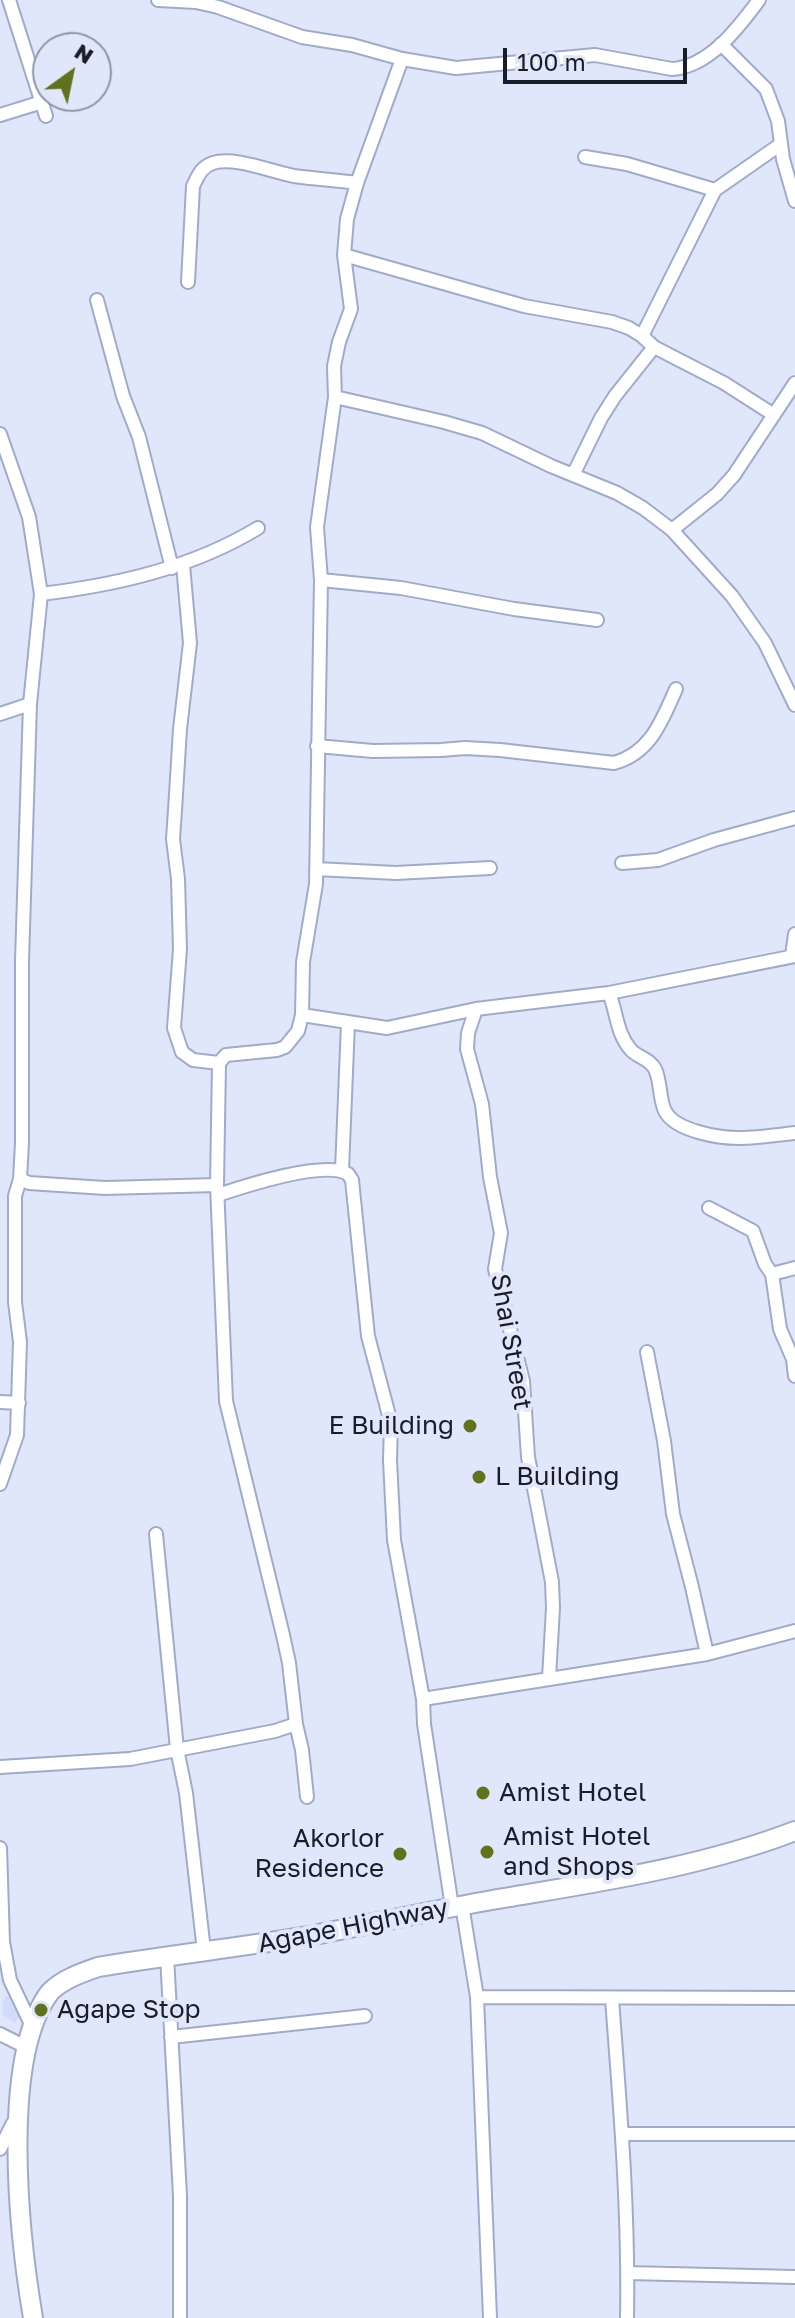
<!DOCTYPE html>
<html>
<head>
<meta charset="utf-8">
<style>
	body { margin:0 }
	#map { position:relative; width:795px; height:2318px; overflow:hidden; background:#e1e7fa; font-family:"Golos Text",sans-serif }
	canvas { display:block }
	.north { position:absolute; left:32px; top:32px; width:80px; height:80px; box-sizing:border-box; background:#e1e7fa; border:2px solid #9196a6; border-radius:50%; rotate:33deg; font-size:22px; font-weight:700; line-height:32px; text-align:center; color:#191d28 }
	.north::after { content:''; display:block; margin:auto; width:28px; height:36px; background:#60711f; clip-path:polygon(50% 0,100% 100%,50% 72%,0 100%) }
	.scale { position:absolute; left:503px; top:48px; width:184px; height:36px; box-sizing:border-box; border:4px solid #191d28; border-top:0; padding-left:10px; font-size:24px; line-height:28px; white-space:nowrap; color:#191d28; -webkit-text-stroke:6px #e1e7fa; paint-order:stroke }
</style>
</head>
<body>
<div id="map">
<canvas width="795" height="2318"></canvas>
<div class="north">N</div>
<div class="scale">100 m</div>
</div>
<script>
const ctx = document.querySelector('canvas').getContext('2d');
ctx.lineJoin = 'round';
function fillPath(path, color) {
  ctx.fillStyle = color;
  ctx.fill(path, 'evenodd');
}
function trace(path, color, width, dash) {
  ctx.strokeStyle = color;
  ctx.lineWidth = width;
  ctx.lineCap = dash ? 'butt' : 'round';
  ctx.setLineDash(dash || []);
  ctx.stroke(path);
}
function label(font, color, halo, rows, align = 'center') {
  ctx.font = font + ' "Golos Text",sans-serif';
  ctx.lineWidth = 8;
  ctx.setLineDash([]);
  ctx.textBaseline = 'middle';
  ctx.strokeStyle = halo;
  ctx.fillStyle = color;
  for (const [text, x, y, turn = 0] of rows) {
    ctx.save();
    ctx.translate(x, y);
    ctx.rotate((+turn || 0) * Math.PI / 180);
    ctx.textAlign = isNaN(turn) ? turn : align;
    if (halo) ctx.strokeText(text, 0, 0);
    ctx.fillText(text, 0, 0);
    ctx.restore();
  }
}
fillPath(new Path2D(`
	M 5,1996 L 13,1997 L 21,2014 L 15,2023 L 3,2015 L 2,2005 Z`), '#d2dcfa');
const street = new Path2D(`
	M 9,0 L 46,116
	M 158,0 L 196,2 L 218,7 L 302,37 L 352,45 L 402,59 L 456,68 L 595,55 L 672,69 C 709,67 739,27 759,0
	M 721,44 L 766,89 L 778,121 L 783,159 L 795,201
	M 0,115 L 42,102
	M 585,157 L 627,164 L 715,190 L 781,144
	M 344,255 L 524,306 L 612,322 L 629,328 L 642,336 L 654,347 L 724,383 L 774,415
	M 188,282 L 193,186 C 198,176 201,167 213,163 C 234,156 272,172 294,176 C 315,179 336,180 357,183
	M 97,300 L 123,396 L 139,437 L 172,568
	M 642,336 L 715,190
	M 335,397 L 444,422 L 482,433 L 551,466 L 617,493 L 643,508 L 672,530 L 732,596 L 765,643 L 795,705
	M 0,434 L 29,517 L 41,594 L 30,704 L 22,961 L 22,1143 L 20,1179 L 15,1196 L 15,1302 L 20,1342 L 17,1435 L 0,1484
	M 573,475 L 601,418 L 615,396 L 654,347
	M 672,530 L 717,494 L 734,475 L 795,383
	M 183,565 L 190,643 L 180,729 L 175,810 L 173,839 L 178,879 L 180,949 L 174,1028 L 182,1052 L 193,1060 L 219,1063
	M 321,580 L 401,588 L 514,609 L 597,620
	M 41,594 C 116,585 192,568 258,528
	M 0,714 L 30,704
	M 317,746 L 373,751 L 441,750 L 465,748 L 500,750 L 614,763 C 651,753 662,720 676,689
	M 622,863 L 658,860 L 714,840 L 795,818
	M 316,869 L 396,873 L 490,868
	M 792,956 L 795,934
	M 609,993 C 617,1012 616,1033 631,1050 C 637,1057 650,1059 655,1069 C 661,1081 659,1099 665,1111 C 675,1131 719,1138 739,1138 C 757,1138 777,1135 795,1133
	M 476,1009 L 468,1033 L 467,1049 L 482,1104 L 490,1177 L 501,1233 L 495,1269 L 523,1381 L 528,1457 L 552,1582 L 553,1608 L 549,1678
	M 302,1015 L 387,1028 L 476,1009 L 609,993 L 795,956
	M 342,1170 L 348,1023
	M 20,1179 L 29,1183 L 105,1188 L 217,1185
	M 218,1195 C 245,1186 324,1160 348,1174 L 352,1180 L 368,1336 L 391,1423 L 390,1460 L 394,1540 L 423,1699 L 424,1724 L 452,1907
	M 709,1208 L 753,1231 L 765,1264 L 772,1274
	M 795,1268 L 772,1274 L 780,1329 L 793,1359 L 795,1376
	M 647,1352 L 664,1441 L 673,1514 L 692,1587 L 707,1654
	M 0,1402 L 19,1403
	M 156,1534 L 177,1749 L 186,1793 L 204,1951
	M 423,1699 L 707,1654 L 795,1631
	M 296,1724 L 302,1750 L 307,1797
	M 0,1767 L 130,1759 L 275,1731 L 296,1724 L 289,1663 L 283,1635 L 226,1401 L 217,1185 L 219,1063 L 226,1055 L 277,1050 L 285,1047 L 298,1031 L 302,1015 L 303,962 L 316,884 L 321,580 L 317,527 L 335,397 L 334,366 L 339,342 L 351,309 L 344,255 L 347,219 L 357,183 L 402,59
	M 0,1848 L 3,1942 L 10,1980 L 30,2022
	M 462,1905 L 477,1997 L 490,2318
	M 167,1956 L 180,2196 L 180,2318
	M 477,1997 L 795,1998
	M 612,1999 C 620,2105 629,2211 627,2318
	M 0,2034 L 22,2045
	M 171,2037 L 365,2016
	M 623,2134 L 795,2134
	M 0,2149 L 13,2123
	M 628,2273 L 795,2277`);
const secondary = new Path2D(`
	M 33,2318 C 19,2235 0,2058 50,1992 C 63,1979 81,1973 98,1967 C 170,1955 243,1947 314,1935 C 372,1924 429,1911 487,1901 C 591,1883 696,1869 795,1831`);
trace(street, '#a1abc9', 16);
trace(secondary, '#a1abc9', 22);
trace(street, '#fff', 12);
trace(secondary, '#fff', 18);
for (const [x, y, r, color] of [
	[470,1426,8,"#60711f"],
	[479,1477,8,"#60711f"],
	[483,1793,8,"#60711f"],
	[487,1852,8,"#60711f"],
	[400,1854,8,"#60711f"],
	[41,2010,8,"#60711f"]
]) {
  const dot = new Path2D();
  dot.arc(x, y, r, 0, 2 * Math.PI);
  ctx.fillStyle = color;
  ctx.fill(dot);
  trace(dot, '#e1e7fa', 3);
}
label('26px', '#191d28', '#e1e7fa', [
	["Shai Street",511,1342,80],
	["Agape Highway",353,1926,-11]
]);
label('26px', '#191d28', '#e1e7fa', [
	["E Building",454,1426,"right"],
	["L Building",495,1477],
	["Amist Hotel",499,1793],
	["Amist Hotel",503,1837],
	["and Shops",503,1867],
	["Akorlor",384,1839,"right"],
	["Residence",384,1869,"right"],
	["Agape Stop",57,2010]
], 'left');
</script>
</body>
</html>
